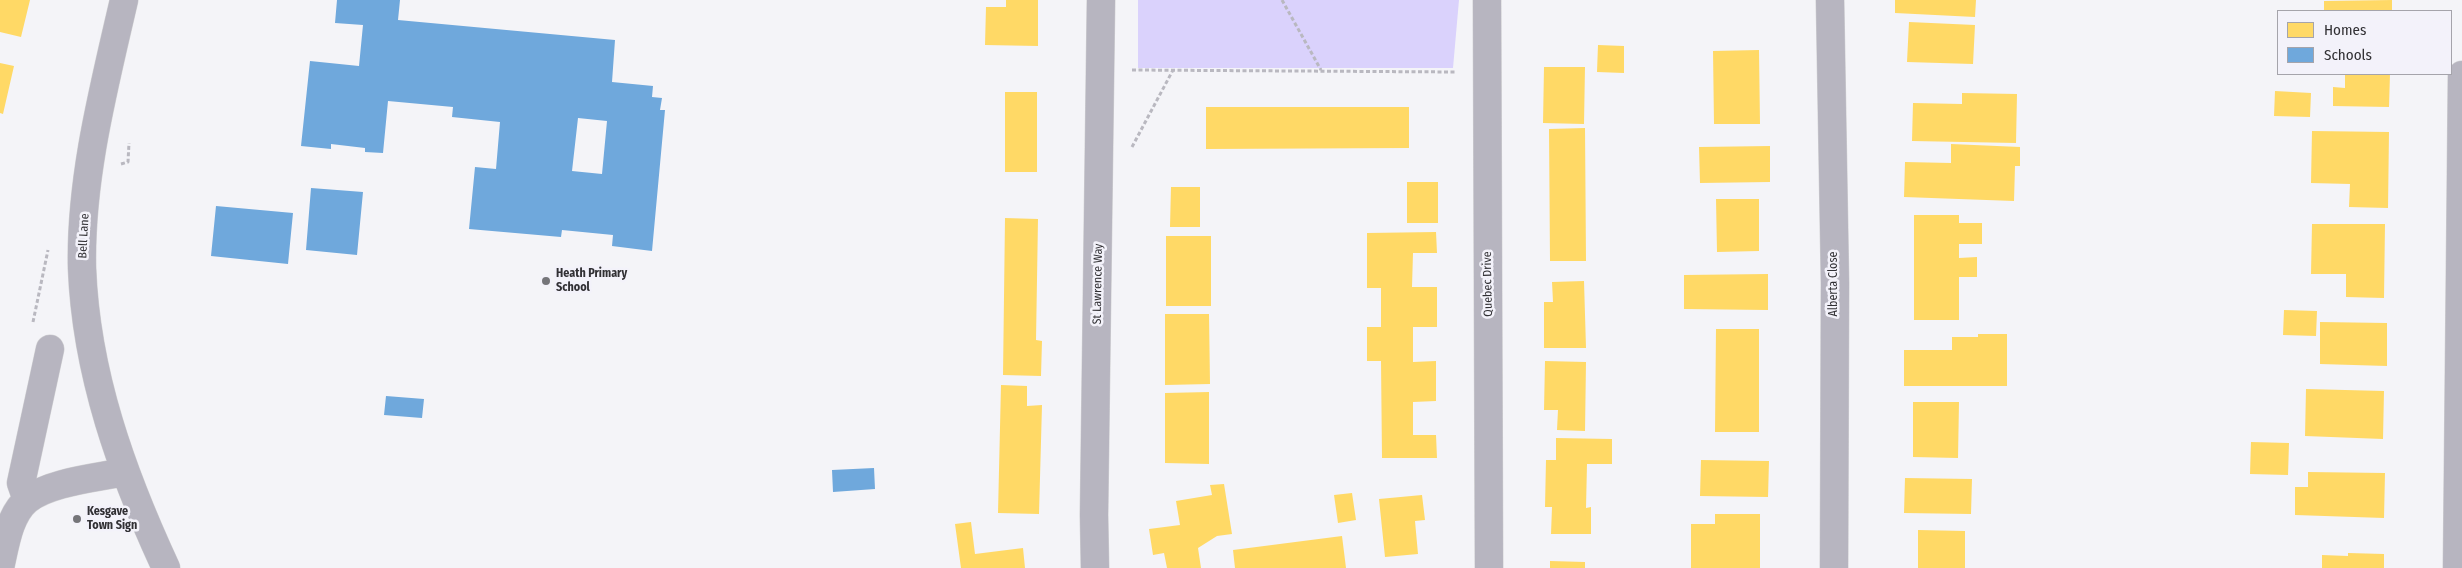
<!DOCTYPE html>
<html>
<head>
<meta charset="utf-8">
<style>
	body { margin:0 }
	#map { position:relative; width:2462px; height:568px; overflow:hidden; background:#f4f4f8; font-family:"Fira Sans Condensed",sans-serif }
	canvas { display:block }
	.legend { position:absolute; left:2277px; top:10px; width:175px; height:65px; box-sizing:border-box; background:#f3f2fa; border:1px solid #a5a4ab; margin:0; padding:6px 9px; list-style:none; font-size:15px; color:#313034 }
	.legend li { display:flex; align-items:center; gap:10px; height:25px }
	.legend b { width:25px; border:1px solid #a5a4ab }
</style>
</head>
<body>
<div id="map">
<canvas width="2462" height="568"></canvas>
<ul class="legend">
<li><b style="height:14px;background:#ffd966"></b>Homes</li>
<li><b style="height:14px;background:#6fa8dc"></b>Schools</li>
</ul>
</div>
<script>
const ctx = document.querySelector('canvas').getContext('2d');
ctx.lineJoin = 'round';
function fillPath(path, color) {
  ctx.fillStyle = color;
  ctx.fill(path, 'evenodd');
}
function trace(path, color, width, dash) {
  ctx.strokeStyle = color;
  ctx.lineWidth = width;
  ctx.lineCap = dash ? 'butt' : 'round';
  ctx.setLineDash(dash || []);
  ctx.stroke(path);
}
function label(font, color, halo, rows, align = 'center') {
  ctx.font = font + ' "Fira Sans Condensed",sans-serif';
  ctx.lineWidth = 5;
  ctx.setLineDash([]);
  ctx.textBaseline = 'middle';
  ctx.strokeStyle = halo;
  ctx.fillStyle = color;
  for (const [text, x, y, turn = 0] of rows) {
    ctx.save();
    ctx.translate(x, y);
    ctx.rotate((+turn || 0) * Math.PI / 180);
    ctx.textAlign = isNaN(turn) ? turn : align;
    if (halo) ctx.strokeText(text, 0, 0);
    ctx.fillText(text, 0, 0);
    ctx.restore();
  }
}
fillPath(new Path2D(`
	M 1138,0 L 1459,0 L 1453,68 L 1138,68 Z`), '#dad2fc');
fillPath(new Path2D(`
	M 0,0 L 30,0 L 21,37 L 0,32 Z
	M 1006,0 L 1038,0 L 1038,46 L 985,45 L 986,7 L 1006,7 Z
	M 1895,0 L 1976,0 L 1975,17 L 1895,13 Z
	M 2392,0 L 2392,11 L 2324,11 L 2324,1 Z
	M 1909,22 L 1975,25 L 1973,64 L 1907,62 Z
	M 1598,45 L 1624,46 L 1624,73 L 1597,72 Z
	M 1759,50 L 1760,124 L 1714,124 L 1713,51 Z
	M 0,63 L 14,66 L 3,114 L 0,113 Z
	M 1544,67 L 1585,67 L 1584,124 L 1543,123 Z
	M 2345,74 L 2390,74 L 2389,107 L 2333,106 L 2333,87 L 2345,88 Z
	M 2275,91 L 2311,93 L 2310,117 L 2274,116 Z
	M 1005,92 L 1037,92 L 1037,172 L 1005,172 Z
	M 1962,93 L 2017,94 L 2016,143 L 1912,141 L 1913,103 L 1962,104 Z
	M 1206,107 L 1409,107 L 1409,148 L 1206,149 Z
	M 1585,128 L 1586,261 L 1550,261 L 1549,129 Z
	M 2312,131 L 2389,132 L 2388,208 L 2349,207 L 2350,184 L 2311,183 Z
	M 1951,144 L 2020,147 L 2020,166 L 2015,166 L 2014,201 L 1904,197 L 1905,162 L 1951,163 Z
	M 1770,146 L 1770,182 L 1700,183 L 1699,147 Z
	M 1407,182 L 1438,182 L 1438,223 L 1407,223 Z
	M 1171,187 L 1200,187 L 1200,227 L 1170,227 Z
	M 1716,199 L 1759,199 L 1759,251 L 1717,252 Z
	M 1914,215 L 1959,215 L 1959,223 L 1982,223 L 1982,244 L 1959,244 L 1959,258 L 1977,257 L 1977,277 L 1959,277 L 1959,320 L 1914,320 Z
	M 1005,218 L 1038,219 L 1036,340 L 1042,341 L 1041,376 L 1003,375 Z
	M 2312,224 L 2385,224 L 2384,298 L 2346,297 L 2346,274 L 2311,274 Z
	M 1436,232 L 1437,253 L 1413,253 L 1412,287 L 1437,287 L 1437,327 L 1413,327 L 1413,362 L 1436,361 L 1436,401 L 1413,402 L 1413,435 L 1436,435 L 1437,458 L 1382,458 L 1381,361 L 1367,361 L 1367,327 L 1381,327 L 1381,288 L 1367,288 L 1367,233 Z
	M 1166,236 L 1211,236 L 1211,306 L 1166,306 Z
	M 1768,274 L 1768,310 L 1684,309 L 1684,275 Z
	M 1584,281 L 1586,348 L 1544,348 L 1544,302 L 1553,302 L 1552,282 Z
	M 2284,310 L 2317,311 L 2316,336 L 2283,335 Z
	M 1165,314 L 1209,314 L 1210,384 L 1165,385 Z
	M 2320,322 L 2387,323 L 2387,366 L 2320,364 Z
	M 1716,329 L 1759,329 L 1759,432 L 1715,432 Z
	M 1978,334 L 2007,334 L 2007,386 L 1904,386 L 1904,350 L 1952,350 L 1952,337 L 1978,337 Z
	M 1545,361 L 1586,362 L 1585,431 L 1557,430 L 1558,410 L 1544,410 Z
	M 1001,385 L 1027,386 L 1027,406 L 1042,405 L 1039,514 L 998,513 Z
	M 2306,389 L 2384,391 L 2383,439 L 2305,436 Z
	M 1209,392 L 1209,464 L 1165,463 L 1165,393 Z
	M 1913,402 L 1959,402 L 1958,458 L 1913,457 Z
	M 1556,438 L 1612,439 L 1612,464 L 1587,464 L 1586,508 L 1591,507 L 1591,534 L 1551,534 L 1552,507 L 1545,507 L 1546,460 L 1556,460 Z
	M 2251,442 L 2289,443 L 2288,475 L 2250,474 Z
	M 1701,460 L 1769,461 L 1768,497 L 1700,496 Z
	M 2308,472 L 2385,473 L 2384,518 L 2295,515 L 2295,487 L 2308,487 Z
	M 1905,478 L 1972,479 L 1971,514 L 1904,513 Z
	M 1224,484 L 1232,534 L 1217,536 L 1198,548 L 1201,568 L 1167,568 L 1164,553 L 1153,555 L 1149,529 L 1180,525 L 1176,501 L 1212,495 L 1210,485 Z
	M 1352,493 L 1356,520 L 1338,523 L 1334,495 Z
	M 1422,495 L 1425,520 L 1415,521 L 1418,554 L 1385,557 L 1379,499 Z
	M 1715,514 L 1760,514 L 1760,568 L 1691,568 L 1691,524 L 1715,524 Z
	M 971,522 L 975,554 L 1023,548 L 1025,568 L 961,568 L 955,524 Z
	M 1918,530 L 1965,531 L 1965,568 L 1918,568 Z
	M 1342,536 L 1346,568 L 1235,568 L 1233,550 Z
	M 2348,553 L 2384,554 L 2384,568 L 2322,568 L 2322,555 L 2348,556 Z
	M 1550,561 L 1585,562 L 1585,568 L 1550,568 Z`), '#ffd966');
fillPath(new Path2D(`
	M 337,0 L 400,0 L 398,20 L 615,40 L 612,82 L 653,86 L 652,97 L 662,98 L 660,110 L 665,110 L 652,251 L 612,246 L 613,235 L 562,230 L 561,237 L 469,229 L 475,167 L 496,169 L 500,122 L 452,117 L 453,107 L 388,101 L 383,153 L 365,152 L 365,148 L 331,144 L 331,149 L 301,146 L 310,61 L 359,66 L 363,25 L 335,23 ZM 578,118 L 607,121 L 602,174 L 572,171 Z
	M 311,188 L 363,192 L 357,255 L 306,250 Z
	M 216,206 L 293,213 L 288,264 L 211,256 Z
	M 386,396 L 424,399 L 422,418 L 384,415 Z
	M 874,468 L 875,489 L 833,492 L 832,470 Z`), '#6fa8dc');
const minor = new Path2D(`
	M 124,0 C 104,87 80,178 82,268 C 86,374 122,473 166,568
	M 1487,0 L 1489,568
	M 1830,0 L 1835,283 L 1834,568
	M 27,500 L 21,483 L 50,349
	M 0,568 C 5,546 9,515 27,500 C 49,482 96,478 124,472
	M 1095,568 L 1094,515 L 1101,0
	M 2457,568 L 2462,75`);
trace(minor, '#d2d2d4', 29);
trace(new Path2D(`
	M 1282,0 L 1321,70
	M 1132,70 L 1456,72
	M 1132,147 L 1173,70
	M 121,164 L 128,162 L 129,143
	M 33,322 L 48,250`), '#b9b8c0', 3, [4, 2.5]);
trace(minor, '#b7b5c0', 28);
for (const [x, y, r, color] of [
	[546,281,5,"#757579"],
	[77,519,5,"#757579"]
]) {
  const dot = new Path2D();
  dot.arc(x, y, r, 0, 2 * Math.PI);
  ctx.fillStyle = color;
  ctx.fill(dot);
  trace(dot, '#f3f2fa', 2);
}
label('12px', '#313034', '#f3f2fa', [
	["Bell Lane",84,236,-87],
	["St Lawrence Way",1098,284,-89],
	["Quebec Drive",1488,284,-91],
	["Alberta Close",1834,284,-90]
]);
label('bold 12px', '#313034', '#f3f2fa', [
	["Heath Primary",556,274],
	["School",556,288],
	["Kesgave",87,512],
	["Town Sign",87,526]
], 'left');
</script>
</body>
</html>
